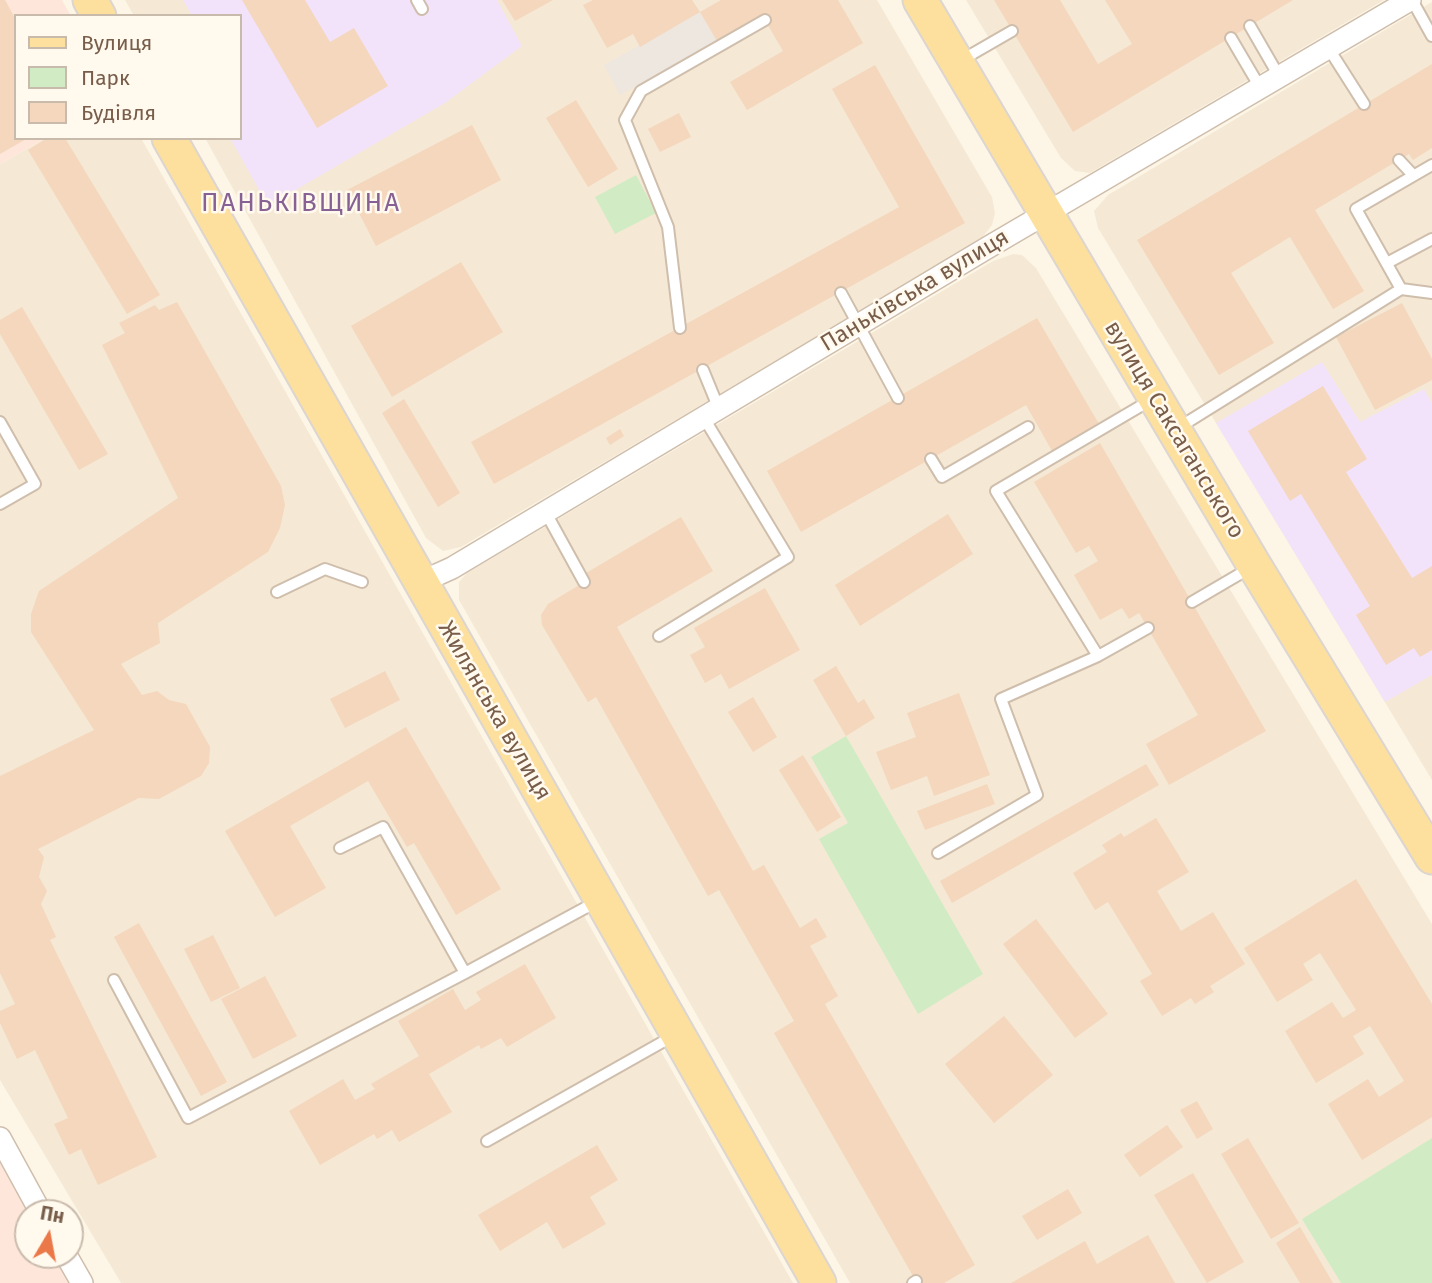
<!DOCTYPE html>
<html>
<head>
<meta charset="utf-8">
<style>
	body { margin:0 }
	#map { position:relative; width:1432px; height:1283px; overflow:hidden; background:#fdf6e7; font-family:"Fira Sans",sans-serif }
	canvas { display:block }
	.legend { position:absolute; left:14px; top:14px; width:228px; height:126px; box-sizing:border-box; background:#fff9ee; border:2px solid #c9bbac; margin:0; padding:9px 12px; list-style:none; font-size:21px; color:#785d4a }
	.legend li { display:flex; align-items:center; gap:14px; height:35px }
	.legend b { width:35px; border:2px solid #c9bbac }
	.north { position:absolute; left:14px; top:1199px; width:70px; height:70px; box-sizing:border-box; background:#fff9ee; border:2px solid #c9bbac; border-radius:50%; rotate:10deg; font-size:19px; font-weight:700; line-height:28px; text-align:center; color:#785d4a }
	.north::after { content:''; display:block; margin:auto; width:24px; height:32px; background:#eb7848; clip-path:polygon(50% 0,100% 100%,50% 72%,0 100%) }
</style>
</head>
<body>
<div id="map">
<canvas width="1432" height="1283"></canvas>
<ul class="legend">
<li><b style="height:9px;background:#fde09d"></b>Вулиця</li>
<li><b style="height:19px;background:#d1ecc4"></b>Парк</li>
<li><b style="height:19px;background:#f4d7bd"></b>Будівля</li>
</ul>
<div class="north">Пн</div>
</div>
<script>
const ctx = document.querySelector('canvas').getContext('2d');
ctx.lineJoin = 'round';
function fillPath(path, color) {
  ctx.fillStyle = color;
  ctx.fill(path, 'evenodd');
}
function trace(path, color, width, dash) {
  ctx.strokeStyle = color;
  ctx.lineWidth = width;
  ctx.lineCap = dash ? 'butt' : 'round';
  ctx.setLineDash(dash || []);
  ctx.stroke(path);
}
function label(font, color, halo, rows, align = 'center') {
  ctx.font = font + ' "Fira Sans",sans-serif';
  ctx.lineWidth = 5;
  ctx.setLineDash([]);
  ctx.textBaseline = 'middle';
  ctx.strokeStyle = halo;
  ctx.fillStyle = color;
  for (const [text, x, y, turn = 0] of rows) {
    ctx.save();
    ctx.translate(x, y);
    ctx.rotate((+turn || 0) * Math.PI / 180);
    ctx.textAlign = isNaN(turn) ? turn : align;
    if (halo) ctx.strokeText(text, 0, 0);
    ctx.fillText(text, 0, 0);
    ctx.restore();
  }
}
fillPath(new Path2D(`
	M 125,0 L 877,0 L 992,197 L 995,213 L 992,225 L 981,239 L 461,547 L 443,551 L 426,538 L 205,138 L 240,138 L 240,16 L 134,16 Z
	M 966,0 L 1384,0 L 1090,173 L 1075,171 L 1061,158 Z
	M 1432,2 L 1432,780 L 1098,228 L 1094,211 L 1108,195 Z
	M 46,138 L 141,138 L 793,1283 L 121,1283 L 0,1080 L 0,164 Z
	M 1013,254 L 1022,255 L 1036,268 L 1432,924 L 1432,1283 L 850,1283 L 459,600 L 459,582 L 467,573 L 993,261 Z`), '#f5e9d5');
fillPath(new Path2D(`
	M 0,0 L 62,0 L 71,16 L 16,16 L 16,138 L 46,138 L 0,164 Z
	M 0,1155 L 33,1213 L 28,1213 L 28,1255 L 57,1255 L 73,1283 L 0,1283 Z`), '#fee7da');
fillPath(new Path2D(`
	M 700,12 L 717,41 L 620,95 L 604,65 Z`), '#ede7e0');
fillPath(new Path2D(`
	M 183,0 L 497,0 L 522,46 L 445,103 L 268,206 L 230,138 L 240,138 L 240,16 L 192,16 Z
	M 1322,362 L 1360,422 L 1424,389 L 1432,403 L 1432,675 L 1385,702 L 1216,423 Z`), '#f3e3fa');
fillPath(new Path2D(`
	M 636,175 L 656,213 L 615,234 L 595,197 Z
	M 846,736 L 983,974 L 918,1014 L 819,839 L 848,823 L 811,757 Z
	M 1432,1138 L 1432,1283 L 1341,1283 L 1302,1219 Z`), '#d1ecc4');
fillPath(new Path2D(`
	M 0,0 L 5,0 L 16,20 L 16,138 L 28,138 L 0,154 Z
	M 242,0 L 305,0 L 330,42 L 354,28 L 388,86 L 317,128 Z
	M 502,0 L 553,0 L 515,21 Z
	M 593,0 L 692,0 L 700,12 L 640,47 L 633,34 L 607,48 L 583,5 Z
	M 721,0 L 838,0 L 863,43 L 747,110 L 730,82 L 783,51 L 762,15 L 717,41 L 700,12 Z
	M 994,0 L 1060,0 L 1098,64 L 1132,44 L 1105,0 L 1293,0 L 1073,132 Z
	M 1432,64 L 1432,148 L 1413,160 L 1409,154 L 1315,210 L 1364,291 L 1333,309 L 1290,237 L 1231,273 L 1274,343 L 1219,375 L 1137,240 Z
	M 875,65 L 965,223 L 494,484 L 471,442 L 899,207 L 832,89 Z
	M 576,100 L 618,169 L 588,187 L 546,118 Z
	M 679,113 L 691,137 L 660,152 L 648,129 Z
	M 472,125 L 501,180 L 376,246 L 347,190 Z
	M 47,138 L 65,138 L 160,295 L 127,314 L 28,150 Z
	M 461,262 L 503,332 L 392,397 L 351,326 Z
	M 177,302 L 281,486 L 285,505 L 280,528 L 268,552 L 158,623 L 160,643 L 121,664 L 142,695 L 157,691 L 169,700 L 186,704 L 210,747 L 209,763 L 201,776 L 159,799 L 139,798 L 38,849 L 44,857 L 39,877 L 47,891 L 41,904 L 56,937 L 50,940 L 157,1157 L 98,1185 L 81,1149 L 69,1155 L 54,1124 L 68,1118 L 35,1050 L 17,1059 L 0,1023 L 0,1011 L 15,1004 L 0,973 L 0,776 L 94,730 L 31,632 L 31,614 L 39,591 L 178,498 L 102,345 L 125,333 L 119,323 L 155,305 L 159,310 Z
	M 1402,303 L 1432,359 L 1432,380 L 1375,410 L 1336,337 Z
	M 22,307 L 108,454 L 79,470 L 0,334 L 0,320 Z
	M 1037,318 L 1099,424 L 1052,451 L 1026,405 L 801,532 L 767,471 Z
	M 1323,386 L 1367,459 L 1346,472 L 1412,578 L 1432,566 L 1432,650 L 1420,657 L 1414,648 L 1386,665 L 1356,615 L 1370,606 L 1301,494 L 1290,501 L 1248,431 Z
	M 404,399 L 460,493 L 438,507 L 382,413 Z
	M 620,429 L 624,436 L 610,445 L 606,438 Z
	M 1100,443 L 1266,731 L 1169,785 L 1146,744 L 1198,715 L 1139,613 L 1129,619 L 1122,608 L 1100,620 L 1074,575 L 1098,561 L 1089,546 L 1076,553 L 1034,482 Z
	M 948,514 L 973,554 L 860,626 L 835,585 Z
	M 681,517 L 713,571 L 617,627 L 753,871 L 764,865 L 800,928 L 816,918 L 827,937 L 810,946 L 838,996 L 825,1004 L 975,1265 L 944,1283 L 917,1283 L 774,1033 L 794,1021 L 719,890 L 708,896 L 596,697 L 588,702 L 542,625 L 541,615 L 548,604 L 589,579 L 586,573 Z
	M 765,588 L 800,650 L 729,689 L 721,674 L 705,683 L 690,655 L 705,647 L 694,628 Z
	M 836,666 L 858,703 L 864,699 L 875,718 L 846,736 L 813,680 Z
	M 385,671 L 400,700 L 345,728 L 330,699 Z
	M 959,693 L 990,775 L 934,796 L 927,776 L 891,790 L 876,752 L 916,737 L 907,713 Z
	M 753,697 L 777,737 L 753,752 L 728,712 Z
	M 406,727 L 501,889 L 456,915 L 414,843 L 407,847 L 368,781 L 290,826 L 326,888 L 275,917 L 225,831 Z
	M 803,755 L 841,817 L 817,832 L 779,770 Z
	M 1146,764 L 1159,785 L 952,903 L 940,881 Z
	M 987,784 L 995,804 L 925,830 L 917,811 Z
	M 1156,818 L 1189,872 L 1157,891 L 1181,931 L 1213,912 L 1245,964 L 1210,986 L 1214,992 L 1195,1004 L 1191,998 L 1162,1016 L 1140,981 L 1152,974 L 1108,902 L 1095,910 L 1073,873 L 1107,852 L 1102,845 L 1121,833 L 1124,837 Z
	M 1356,879 L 1432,1004 L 1432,1117 L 1362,1160 L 1328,1104 L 1368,1079 L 1379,1097 L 1404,1081 L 1370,1026 L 1353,1036 L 1364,1054 L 1316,1083 L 1285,1031 L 1332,1002 L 1343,1018 L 1356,1010 L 1320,953 L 1303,964 L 1313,980 L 1277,1002 L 1244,948 Z
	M 1036,919 L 1108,1014 L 1075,1038 L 1003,944 Z
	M 139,923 L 227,1082 L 201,1096 L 114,937 Z
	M 213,935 L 240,988 L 211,1002 L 184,949 Z
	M 525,964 L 556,1018 L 507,1047 L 501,1038 L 481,1049 L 479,1045 L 429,1074 L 452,1112 L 399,1142 L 392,1130 L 377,1139 L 374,1134 L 320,1165 L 289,1111 L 343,1079 L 355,1100 L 375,1089 L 371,1084 L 419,1056 L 398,1021 L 453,989 L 465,1010 L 481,1000 L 476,992 Z
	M 265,976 L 297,1036 L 253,1059 L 221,999 Z
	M 1004,1016 L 1053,1075 L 994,1123 L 945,1064 Z
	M 1197,1101 L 1213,1129 L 1197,1139 L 1180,1110 Z
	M 1167,1125 L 1183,1147 L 1140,1177 L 1124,1155 Z
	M 1248,1138 L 1299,1223 L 1271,1239 L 1221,1154 Z
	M 597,1145 L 618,1180 L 590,1197 L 606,1224 L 563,1249 L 547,1222 L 500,1251 L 478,1215 Z
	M 1193,1173 L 1244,1262 L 1207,1283 L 1154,1195 Z
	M 1068,1189 L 1082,1213 L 1037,1240 L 1022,1216 Z
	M 1300,1227 L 1333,1283 L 1300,1283 L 1276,1243 Z
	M 1148,1235 L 1175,1283 L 1011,1283 L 1085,1241 L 1097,1264 Z`), '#f4d7bd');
const lane = new Path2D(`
	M 417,0 L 422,9
	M 1412,0 L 1432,36
	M 1250,26 L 1280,78
	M 1231,38 L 1261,89
	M 1329,49 L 1364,104
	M 960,61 L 1012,31
	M 1399,160 L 1413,175
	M 1387,263 L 1432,239
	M 1401,289 L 1356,209 L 1432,165
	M 841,293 L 898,398
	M 680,328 L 668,227 L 625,120 L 641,91 L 765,20
	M 703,370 L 719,409
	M 0,422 L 35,484 L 0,504
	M 1178,428 L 1401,289 L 1432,293
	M 931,459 L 942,477 L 1028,427
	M 546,513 L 584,582
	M 277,592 L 325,569 L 362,582
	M 1192,602 L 1250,568
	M 659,636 L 788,557 L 704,418
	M 1098,656 L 996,491 L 1151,400
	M 340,848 L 383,827 L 465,973 L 596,902
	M 938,853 L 1037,795 L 1001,699 L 1098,656 L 1148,628
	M 114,980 L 188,1118 L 465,973
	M 487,1141 L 675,1035
	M 913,1283 L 916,1281`);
const street = new Path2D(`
	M 421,582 L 452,568 L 992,245 L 1410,0
	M 0,1138 L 41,1213
	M 66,1255 L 82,1283`);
const primary = new Path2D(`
	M 90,0 L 99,16
	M 920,0 L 1254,565 L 1432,857
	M 169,138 L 819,1283`);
trace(lane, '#cfbeac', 14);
trace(street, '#cfbeac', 24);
trace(primary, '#dcd5d0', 37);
trace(lane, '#fff', 10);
trace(street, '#fff', 21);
trace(primary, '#fde09d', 33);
label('23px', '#785d4a', '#fff9ee', [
	["Паньківська вулиця",915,291,-31],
	["вулиця Саксаганського",1174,430,59],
	["Жилянська вулиця",494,711,60]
]);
ctx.letterSpacing = '2px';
label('26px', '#876194', '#fff9ee', [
	["ПАНЬКІВЩИНА",301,204]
]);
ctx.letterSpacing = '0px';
</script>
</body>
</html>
